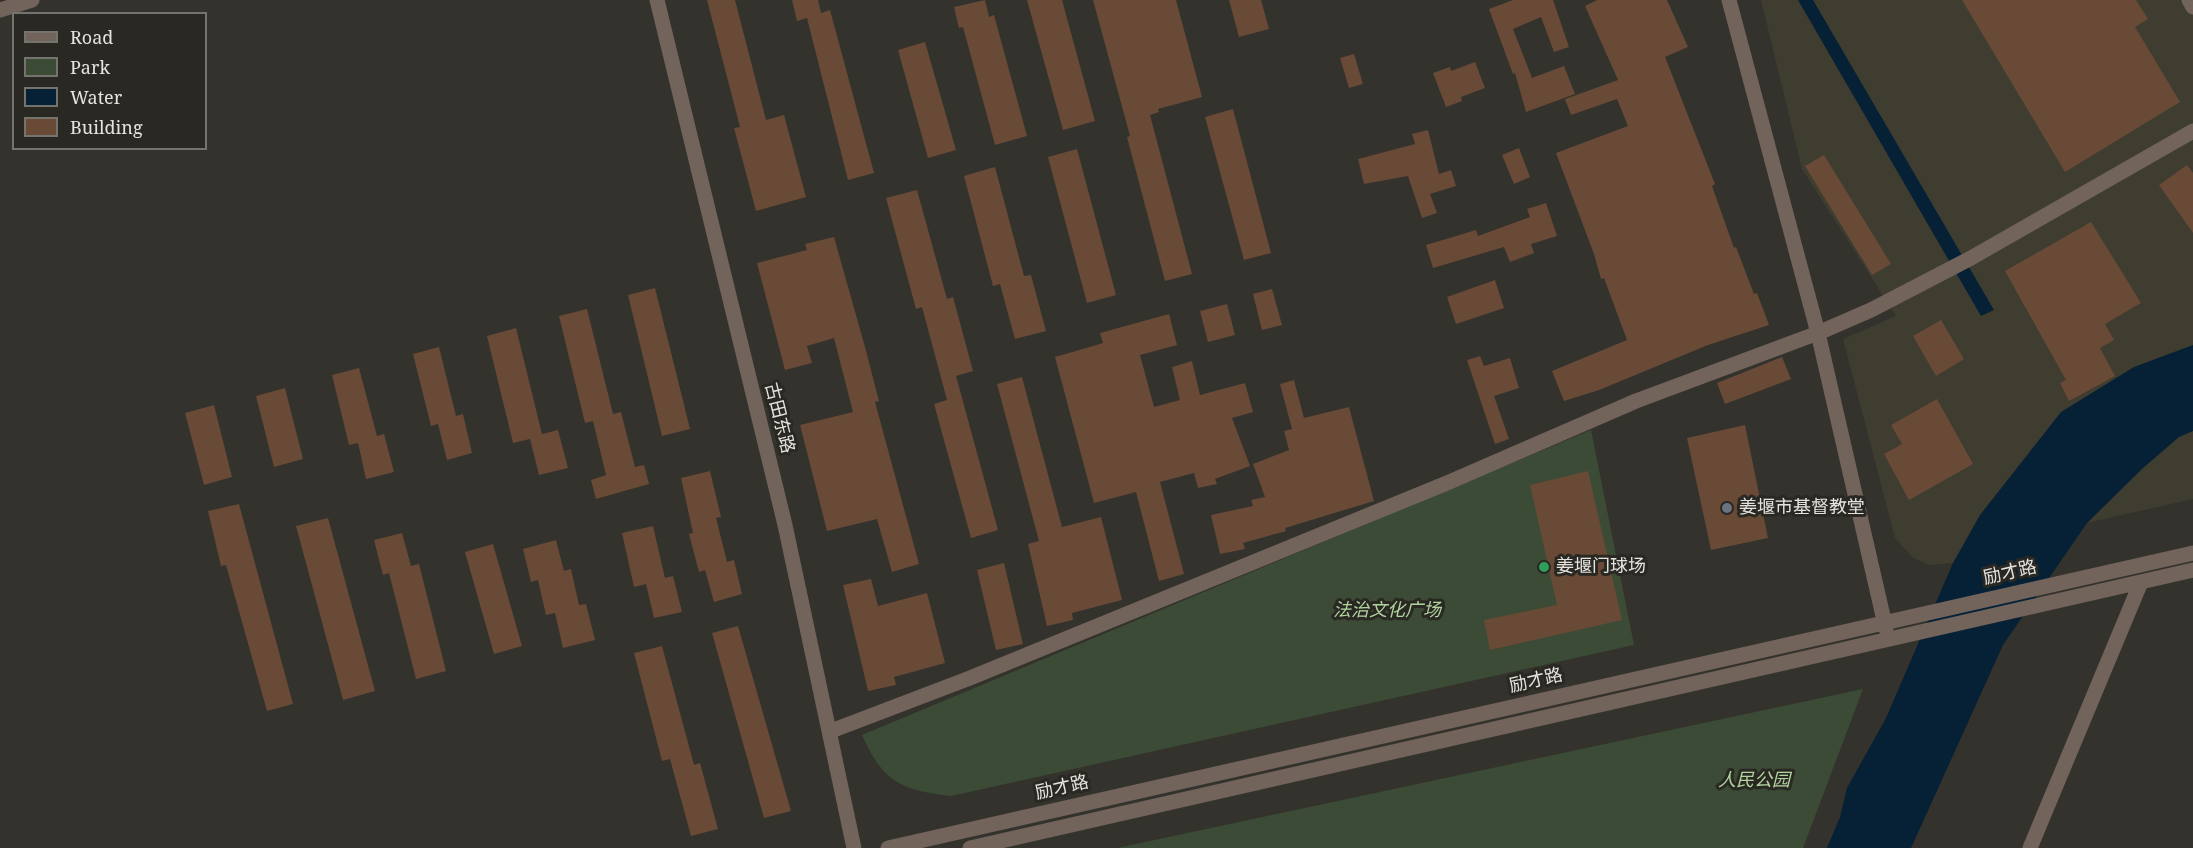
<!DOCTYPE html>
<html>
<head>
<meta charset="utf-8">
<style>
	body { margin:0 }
	#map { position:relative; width:2193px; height:848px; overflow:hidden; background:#33322c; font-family:"Noto Serif",serif }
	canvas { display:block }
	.legend { position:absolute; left:12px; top:12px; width:195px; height:138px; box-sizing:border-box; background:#292822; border:2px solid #74736e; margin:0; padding:8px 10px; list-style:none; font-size:18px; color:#e4e3df }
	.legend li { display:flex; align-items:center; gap:12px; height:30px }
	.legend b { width:30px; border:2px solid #74736e }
</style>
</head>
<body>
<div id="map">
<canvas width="2193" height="848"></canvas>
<ul class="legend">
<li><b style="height:8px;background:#72635b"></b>Road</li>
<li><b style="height:16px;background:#3c4b35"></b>Park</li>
<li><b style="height:16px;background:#062035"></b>Water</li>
<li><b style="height:16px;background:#694a37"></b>Building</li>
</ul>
</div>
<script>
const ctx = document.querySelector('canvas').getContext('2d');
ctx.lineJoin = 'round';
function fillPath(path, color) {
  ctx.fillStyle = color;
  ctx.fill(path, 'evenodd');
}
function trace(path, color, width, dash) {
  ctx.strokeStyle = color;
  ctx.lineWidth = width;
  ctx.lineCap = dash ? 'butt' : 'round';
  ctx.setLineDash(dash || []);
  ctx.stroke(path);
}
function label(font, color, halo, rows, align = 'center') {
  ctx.font = font + ' "Noto Serif","Noto Sans SC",serif';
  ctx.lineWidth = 6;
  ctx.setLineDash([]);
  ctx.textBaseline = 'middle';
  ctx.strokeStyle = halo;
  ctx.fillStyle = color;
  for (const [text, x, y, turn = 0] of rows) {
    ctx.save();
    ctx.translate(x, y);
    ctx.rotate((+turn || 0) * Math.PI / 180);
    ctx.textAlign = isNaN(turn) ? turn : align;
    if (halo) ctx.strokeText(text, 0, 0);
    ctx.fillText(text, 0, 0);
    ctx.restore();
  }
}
fillPath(new Path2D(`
	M 1761,0 L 2193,0 L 2193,499 L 2087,523 L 1953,563 L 1929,565 L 1912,557 L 1895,538 L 1843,339 L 1896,316 L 1802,169 Z`), '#3f3c30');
fillPath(new Path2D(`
	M 1591,430 L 1634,645 L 951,796 C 901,790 883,782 862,735 Z
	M 1863,689 L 1803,848 L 1117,848 Z`), '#3c4b35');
fillPath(new Path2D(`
	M 1798,0 L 1813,0 L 1994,310 L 1981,316 Z
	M 2193,345 L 2193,431 L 2179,437 L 2142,469 L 2087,523 L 2003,645 L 1911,848 L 1827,848 L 1840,817 L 1847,788 L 1886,718 L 1953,563 L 1980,515 L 2061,412 L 2134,367 Z`), '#062035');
fillPath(new Path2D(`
	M 707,0 L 735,0 L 766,120 L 784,115 L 806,197 L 756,211 L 734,128 L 740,127 Z
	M 792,0 L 818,0 L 821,13 L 830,10 L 874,173 L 848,180 L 807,18 L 797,21 Z
	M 985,0 L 989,17 L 994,15 L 1027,136 L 995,145 L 963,27 L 959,28 L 954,7 Z
	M 1027,0 L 1062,0 L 1095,121 L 1063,130 Z
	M 1093,0 L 1176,0 L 1202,97 L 1158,109 L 1159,112 L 1150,115 L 1192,274 L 1165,281 L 1127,137 L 1130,136 Z
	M 1229,0 L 1261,0 L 1269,29 L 1239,37 Z
	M 1513,0 L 1553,0 L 1569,47 L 1554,52 L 1541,17 L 1513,29 L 1532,78 L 1564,66 L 1575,94 L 1526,112 L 1515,73 L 1513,74 L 1489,9 Z
	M 1597,0 L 1667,0 L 1688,47 L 1665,57 L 1715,184 L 1712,186 L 1734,248 L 1736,247 L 1754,294 L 1757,293 L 1769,325 L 1708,345 L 1599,390 L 1564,401 L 1552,371 L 1627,340 L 1604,278 L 1601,279 L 1594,254 L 1556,153 L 1628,126 L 1617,99 L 1571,115 L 1565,99 L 1618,80 L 1585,6 Z
	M 1962,0 L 2136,0 L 2148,19 L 2135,27 L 2180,102 L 2065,172 Z
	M 925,42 L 956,150 L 928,158 L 898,50 Z
	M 1354,54 L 1363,84 L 1349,88 L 1340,58 Z
	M 1475,62 L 1485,88 L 1461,97 L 1462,101 L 1446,107 L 1433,73 L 1450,67 L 1451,71 Z
	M 1233,109 L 1271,253 L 1244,260 L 1205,117 Z
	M 1428,130 L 1439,174 L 1451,170 L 1456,186 L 1430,194 L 1437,213 L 1422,218 L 1408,176 L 1364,184 L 1358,159 L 1415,144 L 1412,134 Z
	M 1519,148 L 1530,177 L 1514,184 L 1502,155 Z
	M 1077,149 L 1116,295 L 1087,303 L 1048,157 Z
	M 1824,155 L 1891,264 L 1872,275 L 1805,166 Z
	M 2187,165 L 2193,173 L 2193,233 L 2159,185 Z
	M 995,167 L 1024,276 L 1031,275 L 1046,331 L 1015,339 L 1000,284 L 993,286 L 964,176 Z
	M 917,190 L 947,299 L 953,297 L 973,371 L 956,376 L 998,530 L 971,538 L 934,404 L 947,400 L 922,307 L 916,309 L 886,198 Z
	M 1546,203 L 1557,236 L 1531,244 L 1534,253 L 1510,262 L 1504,247 L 1433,268 L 1426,245 L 1476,230 L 1478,236 L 1530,217 L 1527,209 Z
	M 2091,222 L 2141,303 L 2105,324 L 2114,340 L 2100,348 L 2115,376 L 2069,401 L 2060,383 L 2066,380 L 2005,271 Z
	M 834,237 L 865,347 L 879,401 L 875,402 L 919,564 L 892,572 L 877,519 L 827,531 L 800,425 L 853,412 L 834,338 L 807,346 L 812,363 L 785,370 L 757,263 L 807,250 L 805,244 Z
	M 1495,280 L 1504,308 L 1456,324 L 1447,297 Z
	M 655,288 L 690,429 L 662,436 L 628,295 Z
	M 1272,289 L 1282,325 L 1262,330 L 1253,294 Z
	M 1227,304 L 1235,335 L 1208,342 L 1200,311 Z
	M 587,309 L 613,414 L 621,412 L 635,467 L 644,465 L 649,484 L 596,499 L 591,480 L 606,475 L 593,421 L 585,423 L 559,316 Z
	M 1169,314 L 1177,345 L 1140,355 L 1154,407 L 1180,400 L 1172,367 L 1192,361 L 1200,395 L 1245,383 L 1253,412 L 1232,418 L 1250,466 L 1215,479 L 1217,484 L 1198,488 L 1194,473 L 1160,482 L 1184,574 L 1159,581 L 1136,492 L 1094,503 L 1055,357 L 1103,343 L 1100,333 Z
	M 1941,320 L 1964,359 L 1936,376 L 1913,336 Z
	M 516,328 L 542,434 L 558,430 L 568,468 L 539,475 L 530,439 L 513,443 L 487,336 Z
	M 439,347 L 456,416 L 463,414 L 472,453 L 447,460 L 438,424 L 431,426 L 413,354 Z
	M 1480,356 L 1484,366 L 1510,358 L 1519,388 L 1494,396 L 1509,439 L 1495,444 L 1467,360 Z
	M 1782,357 L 1791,379 L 1725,404 L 1717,383 Z
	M 359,368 L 377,436 L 384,434 L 394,472 L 366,479 L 358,443 L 349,445 L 332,375 Z
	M 1022,377 L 1062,527 L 1101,517 L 1122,600 L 1072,613 L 1073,620 L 1047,626 L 1028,544 L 1039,541 L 997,384 Z
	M 1294,380 L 1304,418 L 1349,407 L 1374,501 L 1285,528 L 1286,531 L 1243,543 L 1245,549 L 1220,554 L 1211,515 L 1253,506 L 1251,500 L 1265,497 L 1253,464 L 1289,450 L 1284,431 L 1292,429 L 1280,384 Z
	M 285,388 L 303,459 L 274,467 L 256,396 Z
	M 1937,399 L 1973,464 L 1909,500 L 1884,454 L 1902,444 L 1891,425 Z
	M 214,405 L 232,477 L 204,485 L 185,413 Z
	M 1745,425 L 1768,538 L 1711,550 L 1687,438 Z
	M 710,471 L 721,517 L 716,518 L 727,562 L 734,560 L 742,594 L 714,602 L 705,570 L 699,572 L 689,534 L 693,533 L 681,478 Z
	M 1588,471 L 1622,620 L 1490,650 L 1484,620 L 1557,605 L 1530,485 Z
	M 239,504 L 293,704 L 267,711 L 226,565 L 221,566 L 208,511 Z
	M 328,518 L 375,691 L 343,700 L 296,526 Z
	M 653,526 L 665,578 L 673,576 L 682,612 L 654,618 L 646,584 L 634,587 L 622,533 Z
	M 402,533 L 411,566 L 419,564 L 446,671 L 416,679 L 389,573 L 383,575 L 374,540 Z
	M 556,540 L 564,571 L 571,569 L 579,605 L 586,604 L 595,640 L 563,648 L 555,613 L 546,615 L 538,580 L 531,582 L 523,549 Z
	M 493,544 L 522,646 L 494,654 L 465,552 Z
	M 1004,563 L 1023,644 L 996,650 L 977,570 Z
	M 871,579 L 878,606 L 927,593 L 945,663 L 894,677 L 896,685 L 868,691 L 843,585 Z
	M 738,626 L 791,811 L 764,818 L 712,633 Z
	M 662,646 L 694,765 L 700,763 L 718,829 L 691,836 L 670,759 L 662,761 L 634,653 Z`), '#694a37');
trace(new Path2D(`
	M 657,0 L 785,525 L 854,848
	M 1729,0 L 1818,333 L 1886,629
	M 2189,0 L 2193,7
	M 0,10 L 32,0
	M 831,731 L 970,678 L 1447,483 L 1636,401 L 1818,333 L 1871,310 L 1971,258 L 2193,131
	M 888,848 L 2193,553
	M 970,848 L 2193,570
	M 2030,848 L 2141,582`), '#72635b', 15);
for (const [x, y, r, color] of [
	[1727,508,6,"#6b7280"],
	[1544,567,6,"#2e9e5b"]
]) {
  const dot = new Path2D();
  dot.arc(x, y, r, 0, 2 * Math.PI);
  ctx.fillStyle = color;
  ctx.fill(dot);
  trace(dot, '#292822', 2);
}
label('18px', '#e4e3df', '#292822', [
	["古田东路",779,418,76],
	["励才路",2010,573,-13],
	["励才路",1536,681,-13],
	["励才路",1062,788,-13]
]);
label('18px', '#e4e3df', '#292822', [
	["姜堰市基督教堂",1739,508],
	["姜堰门球场",1556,567]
], 'left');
label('italic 18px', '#b1d49f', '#292822', [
	["法治文化广场",1387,611],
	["人民公园",1754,781]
]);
</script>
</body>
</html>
